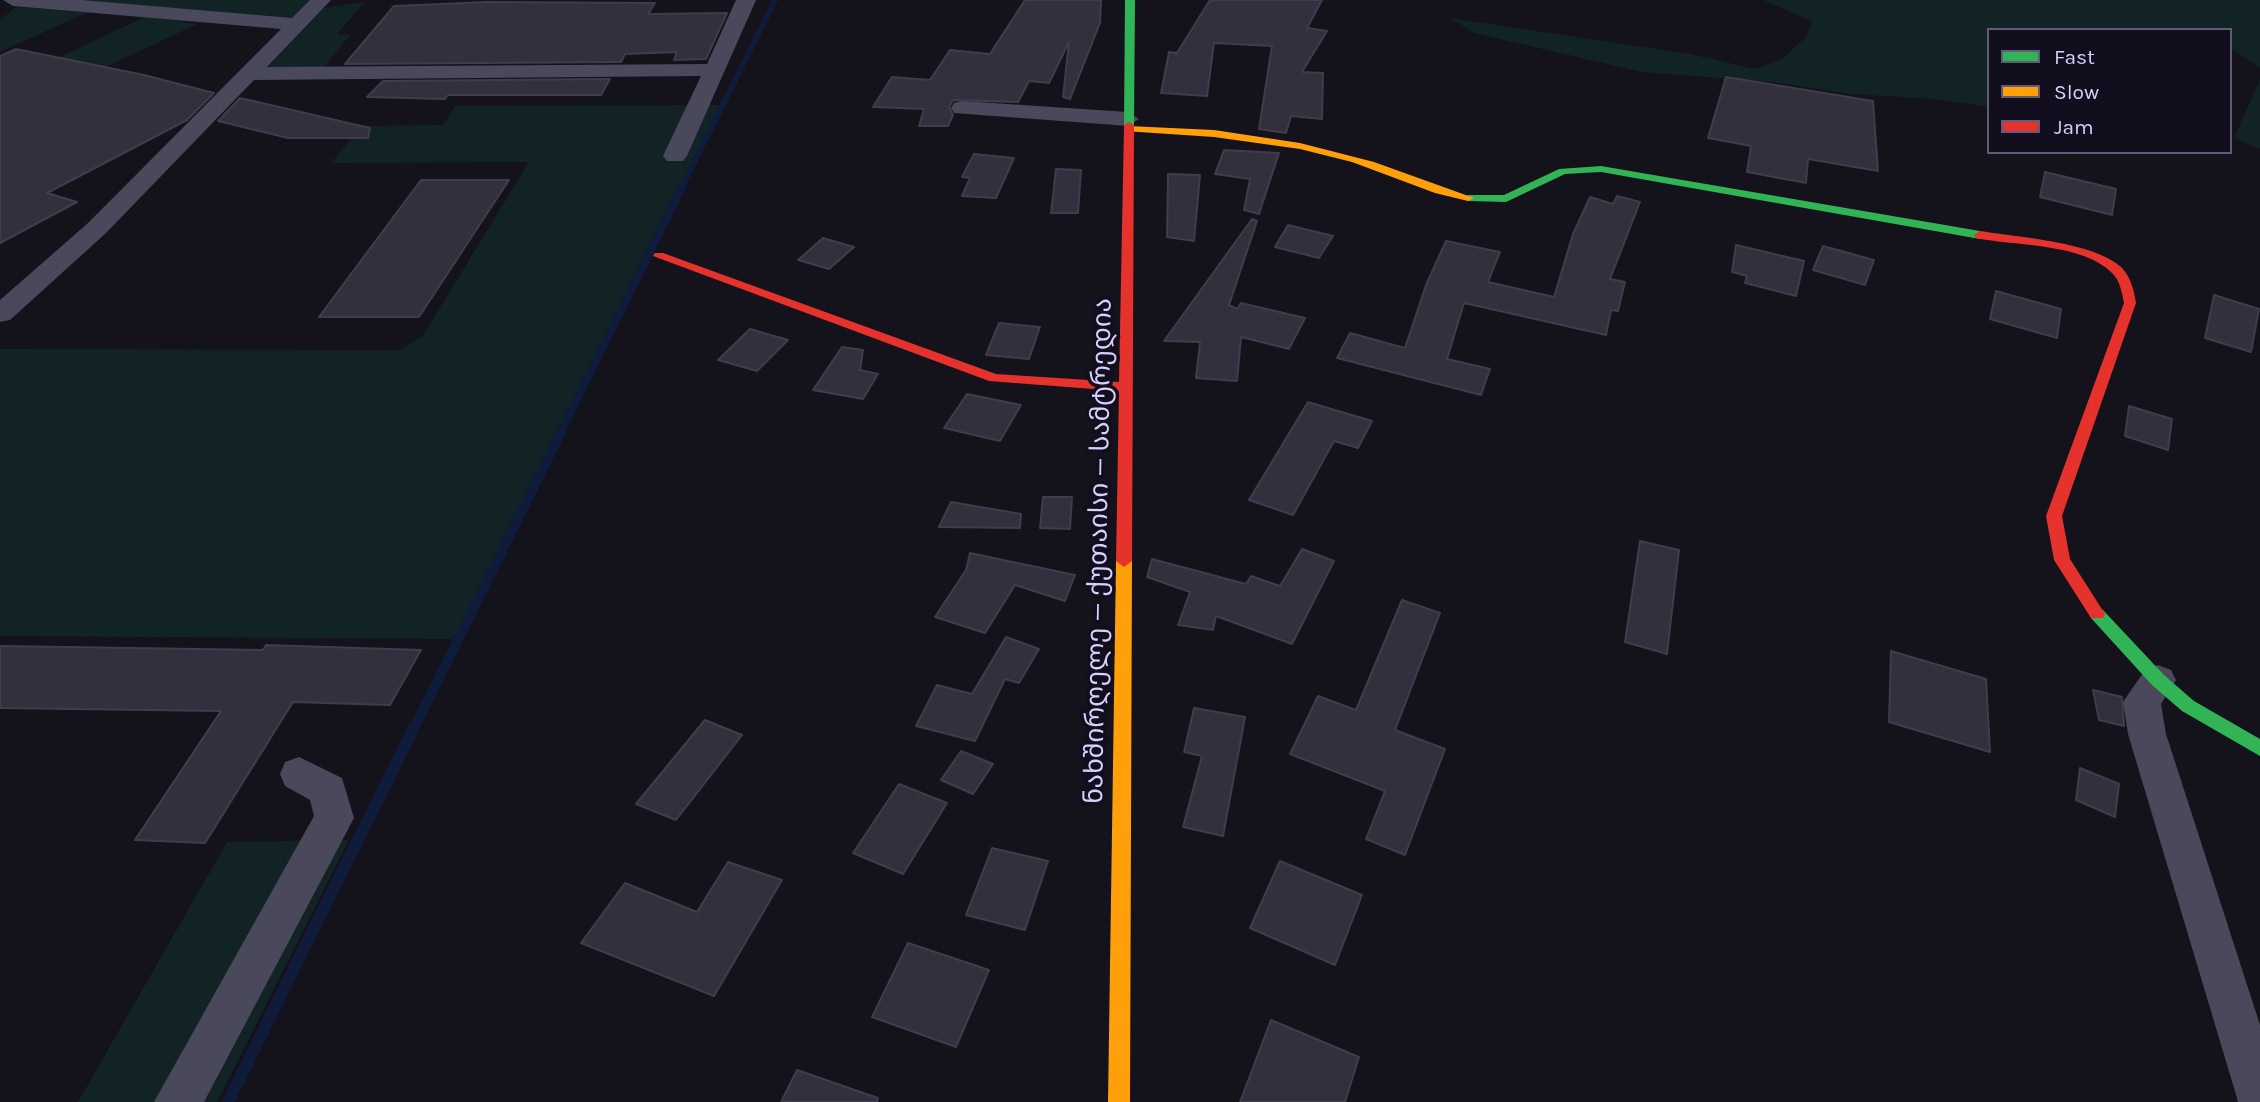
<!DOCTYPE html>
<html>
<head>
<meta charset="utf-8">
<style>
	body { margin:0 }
	#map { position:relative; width:2260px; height:1102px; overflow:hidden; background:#14121a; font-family:Karla,sans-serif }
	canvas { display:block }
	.legend { position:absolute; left:1987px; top:28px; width:245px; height:126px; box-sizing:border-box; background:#120e1e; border:2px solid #615b76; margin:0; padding:9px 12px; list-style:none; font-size:21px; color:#d8cffb }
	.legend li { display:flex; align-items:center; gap:14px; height:35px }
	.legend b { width:35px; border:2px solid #615b76 }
</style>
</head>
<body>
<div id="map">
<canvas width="2260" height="1102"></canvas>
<ul class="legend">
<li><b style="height:9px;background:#30b455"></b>Fast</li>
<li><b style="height:9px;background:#ff9f0a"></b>Slow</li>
<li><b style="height:9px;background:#e5322d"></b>Jam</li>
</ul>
</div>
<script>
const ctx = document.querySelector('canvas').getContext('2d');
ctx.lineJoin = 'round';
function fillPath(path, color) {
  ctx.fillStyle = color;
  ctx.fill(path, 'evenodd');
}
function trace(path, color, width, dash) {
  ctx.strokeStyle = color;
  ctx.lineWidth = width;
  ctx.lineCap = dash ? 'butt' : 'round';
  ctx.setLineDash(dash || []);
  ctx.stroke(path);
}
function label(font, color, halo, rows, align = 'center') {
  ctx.font = font + ' Karla,"Noto Sans Georgian",sans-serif';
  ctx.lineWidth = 7;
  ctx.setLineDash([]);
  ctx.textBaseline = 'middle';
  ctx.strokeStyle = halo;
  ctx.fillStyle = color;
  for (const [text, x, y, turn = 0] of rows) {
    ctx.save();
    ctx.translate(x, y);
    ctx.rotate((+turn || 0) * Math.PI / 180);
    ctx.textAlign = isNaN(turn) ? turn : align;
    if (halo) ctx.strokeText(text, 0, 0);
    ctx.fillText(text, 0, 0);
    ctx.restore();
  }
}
fillPath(new Path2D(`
	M 51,0 L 313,0 L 293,20 Z
	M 1763,0 L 2260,0 L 2260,68 L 2230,48 L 2230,30 L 1989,30 L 1989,107 L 1934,99 L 1851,94 L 1772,82 L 1641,72 L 1474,33 L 1450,18 L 1690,54 L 1755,69 L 1782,59 L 1807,36 L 1812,21 Z
	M 365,2 L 337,34 L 350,35 L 322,70 L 274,70 L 269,66 L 323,8 Z
	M 16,7 L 88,12 L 0,52 L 0,20 Z
	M 147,16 L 197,24 L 64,87 L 19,76 Z
	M 2260,79 L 2260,149 L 2234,138 Z
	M 720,105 L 453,639 L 0,636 L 0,349 L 399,350 L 422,337 L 529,162 L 331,163 L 362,126 L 443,125 L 455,106 Z
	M 349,840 L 217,1102 L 78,1102 L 227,842 Z`), '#122326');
trace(new Path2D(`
	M 679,193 L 775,0`), '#0f1b3a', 6);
trace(new Path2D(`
	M 561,432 L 680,191`), '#0f1b3a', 8);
trace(new Path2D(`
	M 413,730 L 562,430`), '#0f1b3a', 10);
trace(new Path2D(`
	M 228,1102 L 413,729`), '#0f1b3a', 12);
const building = new Path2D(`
	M 1025,0 L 1101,0 L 1100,23 L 1070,99 L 1063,97 L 1069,42 L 1049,83 L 1029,81 L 1018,102 L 953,100 L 949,107 L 953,115 L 948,126 L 919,126 L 924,109 L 873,107 L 892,77 L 930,80 L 950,50 L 990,54 Z
	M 1210,0 L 1322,0 L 1307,28 L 1327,31 L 1302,72 L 1323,73 L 1322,119 L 1291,116 L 1286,133 L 1259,129 L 1272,46 L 1214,43 L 1207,96 L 1161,93 L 1169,52 L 1177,53 Z
	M 488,2 L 655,3 L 648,14 L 727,13 L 706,59 L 674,60 L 677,52 L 625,54 L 621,62 L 345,64 L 394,6 Z
	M 16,49 L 144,75 L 214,93 L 187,120 L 47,193 L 77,202 L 0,243 L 0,56 Z
	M 1726,77 L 1873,101 L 1878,171 L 1808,159 L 1806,183 L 1747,172 L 1751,146 L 1708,138 Z
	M 610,79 L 601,95 L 448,95 L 445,99 L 367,97 L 383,81 Z
	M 240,98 L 370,128 L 368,138 L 288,138 L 218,121 Z
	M 1224,150 L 1279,153 L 1259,214 L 1244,210 L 1250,179 L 1215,174 Z
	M 974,154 L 1014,158 L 996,198 L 962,196 L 970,178 L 962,177 Z
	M 1056,169 L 1081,170 L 1078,213 L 1051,213 Z
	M 2045,172 L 2116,189 L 2112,215 L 2040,197 Z
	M 1168,174 L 1200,175 L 1194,241 L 1167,237 Z
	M 421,180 L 509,180 L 419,317 L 319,317 Z
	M 1617,196 L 1640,202 L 1610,279 L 1625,282 L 1618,311 L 1611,310 L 1606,335 L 1464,303 L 1447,359 L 1490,369 L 1481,395 L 1337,358 L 1350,333 L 1405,348 L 1426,285 L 1446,241 L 1500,252 L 1488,282 L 1554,297 L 1573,234 L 1590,197 L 1613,204 Z
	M 1252,219 L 1257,221 L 1229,305 L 1237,309 L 1241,303 L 1305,318 L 1289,349 L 1241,337 L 1237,381 L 1196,378 L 1200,342 L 1164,341 Z
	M 1288,225 L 1333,236 L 1319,258 L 1275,247 Z
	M 823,238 L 854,247 L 829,269 L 798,260 Z
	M 1736,245 L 1804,261 L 1796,296 L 1745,283 L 1747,276 L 1732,272 Z
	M 1823,246 L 1874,260 L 1865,285 L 1813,270 Z
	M 1996,291 L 2061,309 L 2057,338 L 1990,319 Z
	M 2214,295 L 2259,309 L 2251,352 L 2205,338 Z
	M 999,323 L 1040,327 L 1029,359 L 986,355 Z
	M 750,329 L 788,340 L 757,371 L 718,360 Z
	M 842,347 L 863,350 L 860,370 L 878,374 L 863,399 L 813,390 Z
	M 967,394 L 1021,405 L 1000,441 L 944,428 Z
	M 1308,402 L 1372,421 L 1358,448 L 1334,441 L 1293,515 L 1249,500 Z
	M 2129,406 L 2172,419 L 2168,450 L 2125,436 Z
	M 1043,497 L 1072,497 L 1070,529 L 1040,528 Z
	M 951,502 L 1021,514 L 1020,528 L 939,527 Z
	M 1640,541 L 1679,550 L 1667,654 L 1625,642 Z
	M 1302,549 L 1334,561 L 1292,644 L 1216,616 L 1213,630 L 1178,625 L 1190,592 L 1147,577 L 1152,559 L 1246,584 L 1251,576 L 1280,586 Z
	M 970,553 L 1027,565 L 1075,575 L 1065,601 L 1015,585 L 985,633 L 935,617 L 966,570 Z
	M 1402,600 L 1440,613 L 1395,730 L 1445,749 L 1405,855 L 1366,839 L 1385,791 L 1290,754 L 1318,696 L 1356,710 Z
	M 1006,637 L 1039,649 L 1019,683 L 1005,679 L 975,741 L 916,726 L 937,685 L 972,694 Z
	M 266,645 L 421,650 L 390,705 L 293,702 L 205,843 L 135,840 L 221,711 L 0,708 L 0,646 L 263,650 Z
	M 1891,651 L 1986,679 L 1990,752 L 1889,722 Z
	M 2093,690 L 2122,697 L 2124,726 L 2099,720 Z
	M 1194,708 L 1245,717 L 1223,836 L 1183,827 L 1202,756 L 1184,752 Z
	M 705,720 L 742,735 L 676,820 L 636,804 Z
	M 961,751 L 993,764 L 973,794 L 941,780 Z
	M 2080,768 L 2119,784 L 2115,817 L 2076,800 Z
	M 899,784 L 947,803 L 903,874 L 853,853 Z
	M 992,848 L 1048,861 L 1025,930 L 966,915 Z
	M 1280,861 L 1362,895 L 1335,965 L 1250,928 Z
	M 728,862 L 782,880 L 714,996 L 581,943 L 625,883 L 697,912 Z
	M 908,943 L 989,970 L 956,1047 L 872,1017 Z
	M 1271,1020 L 1359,1057 L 1345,1102 L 1240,1102 Z
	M 797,1070 L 878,1098 L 877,1102 L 781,1102 Z`);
fillPath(building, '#33303d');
trace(building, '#413c4d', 2);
fillPath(new Path2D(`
	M 3,0 L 82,0 L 292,18 L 310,0 L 331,0 L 267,67 L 707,64 L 736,0 L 756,0 L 687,156 L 683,161 L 667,161 L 663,156 L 701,76 L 254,80 L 106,233 L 10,320 L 0,322 L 0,300 L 88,223 L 281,29 L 13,6 Z
	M 962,101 L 1128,112 L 1139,119 L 1128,126 L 954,113 L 951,108 L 954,103 Z
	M 2158,665 L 2171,670 L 2176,680 L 2161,704 L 2166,734 L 2260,1025 L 2260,1102 L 2238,1102 L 2237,1098 L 2128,734 L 2123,702 L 2145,670 Z
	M 299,757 L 342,778 L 354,818 L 204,1102 L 154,1102 L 314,816 L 310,800 L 285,786 L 280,774 L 285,762 Z`), '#4a485b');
fillPath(new Path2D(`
	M 1125,0 L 1135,0 L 1134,125 L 1129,128 L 1124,125 Z
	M 1601,166 L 1980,231 L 1986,235 L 1980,239 L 1601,172 L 1565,174 L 1506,202 L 1468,201 L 1462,198 L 1468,195 L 1504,195 L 1559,169 Z
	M 2097,608 L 2103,610 L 2164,675 L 2194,701 L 2260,739 L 2260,756 L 2182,711 L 2152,685 L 2091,618 L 2089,614 L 2091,610 Z`), '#30b455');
fillPath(new Path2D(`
	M 1128,126 L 1214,130 L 1300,143 L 1374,162 L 1474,198 L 1468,201 L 1435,193 L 1352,162 L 1300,149 L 1214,137 L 1124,131 L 1124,127 Z
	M 1124,555 L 1132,561 L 1130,1102 L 1108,1102 L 1116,561 Z`), '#ff9f0a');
fillPath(new Path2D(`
	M 1129,122 L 1134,125 L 1132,561 L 1124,567 L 1116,561 L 1119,391 L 989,381 L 653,256 L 655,253 L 663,253 L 996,374 L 1119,382 L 1124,125 Z
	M 1980,231 C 2016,237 2096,242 2122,268 C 2131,278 2134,290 2136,303 L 2062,516 L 2070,559 L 2105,614 L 2103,618 L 2091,618 L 2054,560 L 2046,516 L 2124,303 C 2122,293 2120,280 2112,273 C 2083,243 2014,246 1976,238 L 1974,235 Z`), '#e5322d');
label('26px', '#d8cffb', '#120e1e', [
	["ნახშირღელე — ქუთაისი — სამტრედია",1099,551,-89]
]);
</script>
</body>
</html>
